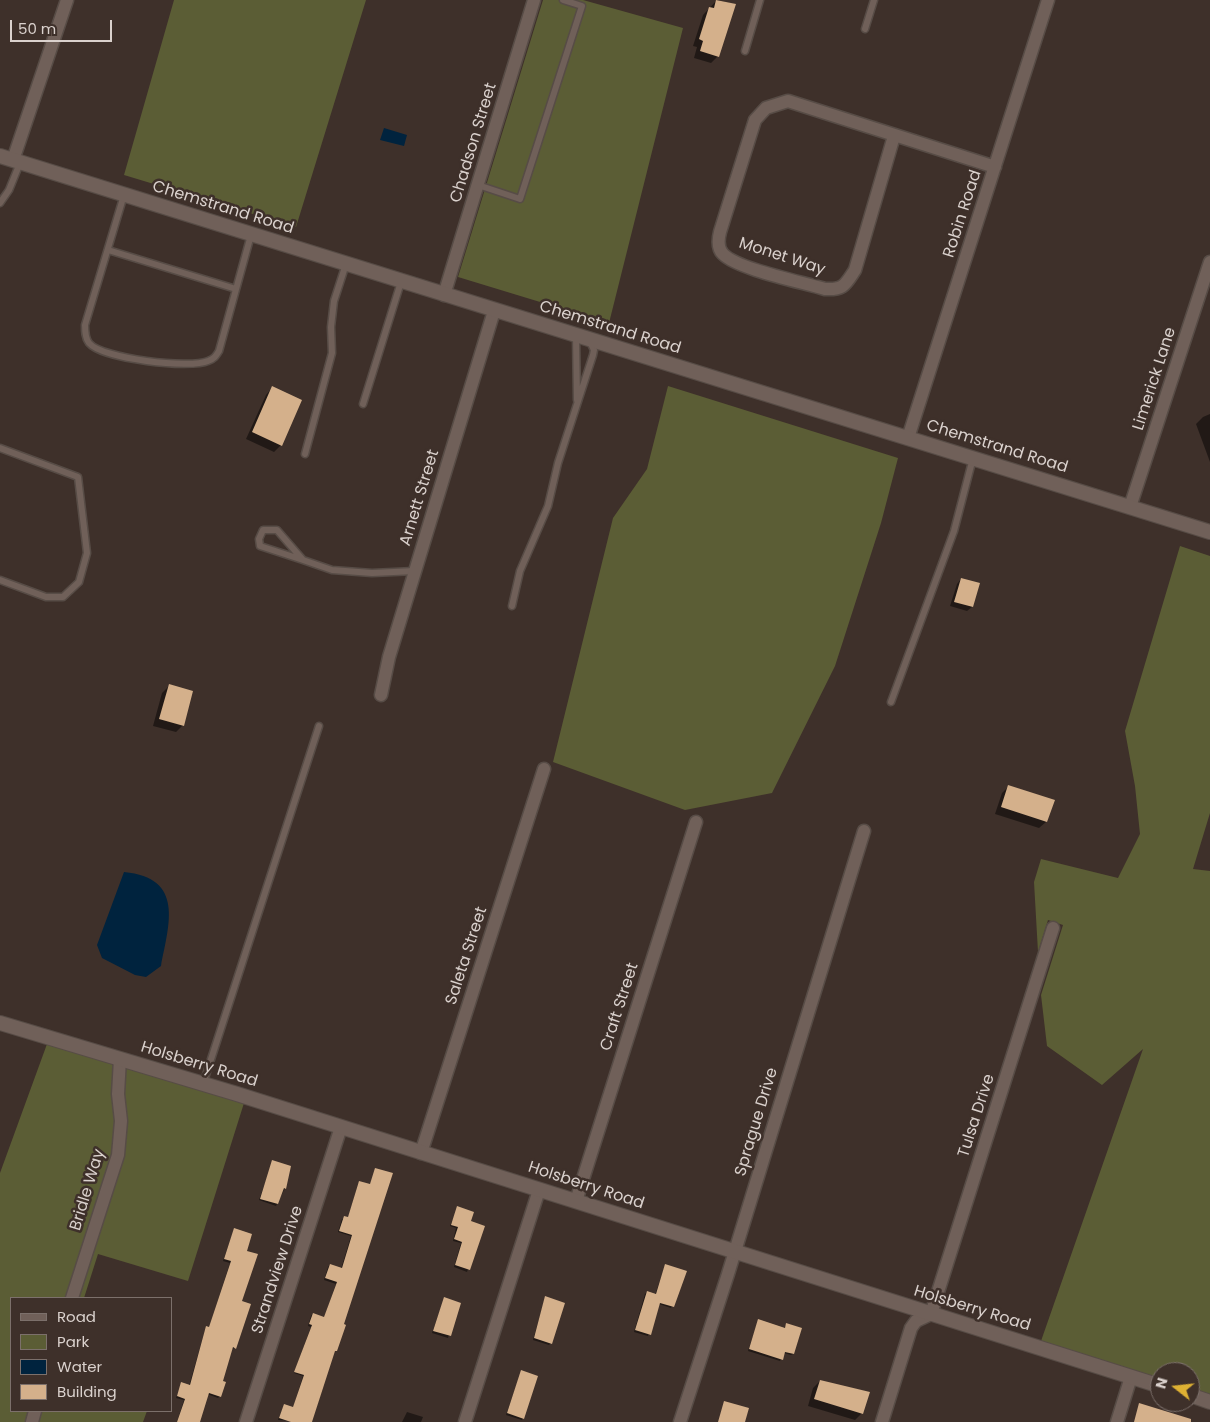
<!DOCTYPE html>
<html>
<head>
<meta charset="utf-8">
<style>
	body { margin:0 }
	#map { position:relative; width:1210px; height:1422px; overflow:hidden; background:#3e302a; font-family:Poppins,sans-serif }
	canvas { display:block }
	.legend { position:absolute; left:10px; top:1297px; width:162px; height:115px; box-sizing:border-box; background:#3e302a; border:1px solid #7c706b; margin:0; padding:6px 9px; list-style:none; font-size:15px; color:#dad1cd }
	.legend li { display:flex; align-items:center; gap:10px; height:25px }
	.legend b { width:25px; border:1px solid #7c706b }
	.north { position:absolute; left:1150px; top:1362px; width:50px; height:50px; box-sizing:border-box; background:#3e302a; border:1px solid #7c706b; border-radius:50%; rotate:286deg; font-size:14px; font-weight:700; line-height:20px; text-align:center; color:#dad1cd }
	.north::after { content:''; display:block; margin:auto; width:18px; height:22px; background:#deb133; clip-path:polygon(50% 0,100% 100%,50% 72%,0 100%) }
	.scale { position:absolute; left:10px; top:20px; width:102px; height:22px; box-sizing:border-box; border:2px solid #dad1cd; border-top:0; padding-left:6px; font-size:15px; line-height:18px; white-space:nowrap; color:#dad1cd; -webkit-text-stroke:4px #3e302a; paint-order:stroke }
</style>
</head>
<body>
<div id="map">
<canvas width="1210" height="1422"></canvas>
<ul class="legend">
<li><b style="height:6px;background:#706059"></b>Road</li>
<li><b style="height:14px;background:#5b5d35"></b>Park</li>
<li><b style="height:14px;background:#00233e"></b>Water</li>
<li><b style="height:14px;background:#d4b08b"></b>Building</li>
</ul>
<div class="north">N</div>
<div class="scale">50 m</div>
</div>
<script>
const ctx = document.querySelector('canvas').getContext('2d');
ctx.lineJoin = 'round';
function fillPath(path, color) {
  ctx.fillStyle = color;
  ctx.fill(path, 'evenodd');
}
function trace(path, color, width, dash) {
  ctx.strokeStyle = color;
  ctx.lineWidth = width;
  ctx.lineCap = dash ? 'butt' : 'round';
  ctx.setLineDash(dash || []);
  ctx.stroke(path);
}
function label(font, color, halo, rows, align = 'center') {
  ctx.font = font + ' Poppins,sans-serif';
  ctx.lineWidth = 5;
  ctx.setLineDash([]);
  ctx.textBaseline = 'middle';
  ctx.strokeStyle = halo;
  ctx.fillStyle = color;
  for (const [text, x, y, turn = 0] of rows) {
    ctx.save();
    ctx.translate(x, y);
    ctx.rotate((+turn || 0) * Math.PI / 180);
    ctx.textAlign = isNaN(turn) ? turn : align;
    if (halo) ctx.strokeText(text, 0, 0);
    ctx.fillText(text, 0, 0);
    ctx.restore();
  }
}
fillPath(new Path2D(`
	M 174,0 L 366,0 L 296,227 L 124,175 Z
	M 543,0 L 583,0 L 683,28 L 609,323 L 458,277 Z
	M 668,386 L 898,458 L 881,523 L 835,666 L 772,793 L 685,810 L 553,762 L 613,518 L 647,469 Z
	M 1180,546 L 1210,556 L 1210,813 L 1193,869 L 1210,871 L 1210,1395 L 1190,1388 L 1190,1372 L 1160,1372 L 1160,1379 L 1041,1341 L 1143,1049 L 1102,1085 L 1047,1046 L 1041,995 L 1063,925 L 1048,920 L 1038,952 L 1034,882 L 1041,859 L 1118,878 L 1140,834 L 1135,786 L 1125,731 Z
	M 47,1044 L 244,1103 L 188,1281 L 98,1254 L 84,1298 L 11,1298 L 11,1411 L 147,1411 L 143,1422 L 0,1422 L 0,1173 Z`), '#5b5d35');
fillPath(new Path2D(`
	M 384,128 L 407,135 L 404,146 L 380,140 Z
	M 124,872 C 185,878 169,924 161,966 L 146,977 L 135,975 L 102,958 L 97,945 Z`), '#00233e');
fillPath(new Path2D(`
	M 717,0 L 734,4 L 718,56 L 711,63 L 694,58 L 697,47 L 693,46 L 703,15 Z
	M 272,388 L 281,445 L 274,452 L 246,439 L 266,395 Z
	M 1210,414 L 1210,462 L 1196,424 L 1203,417 Z
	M 961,579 L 978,584 L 972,607 L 967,611 L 950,606 L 957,584 Z
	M 169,686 L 183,725 L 176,732 L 153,726 L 162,693 Z
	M 1009,786 L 1046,822 L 1039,828 L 995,814 L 1002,793 Z
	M 273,1161 L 285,1188 L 276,1206 L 259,1200 Z
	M 376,1169 L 342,1325 L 312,1422 L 278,1420 L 284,1405 L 293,1408 L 303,1376 L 294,1373 L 311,1327 L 308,1326 L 311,1316 L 313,1314 L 324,1318 L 336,1284 L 324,1280 L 328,1267 L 330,1265 L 341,1269 L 351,1236 L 338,1232 L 342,1219 L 348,1218 L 358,1184 L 360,1182 L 370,1185 Z
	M 458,1208 L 469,1222 L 483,1226 L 467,1272 L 454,1267 L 461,1243 L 453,1241 L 456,1228 L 450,1226 Z
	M 234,1229 L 245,1252 L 235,1348 L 231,1349 L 221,1381 L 220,1396 L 218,1398 L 207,1394 L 197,1422 L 177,1422 L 184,1400 L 176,1398 L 182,1384 L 189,1386 L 205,1330 L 209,1328 L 230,1263 L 223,1261 Z
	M 665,1266 L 672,1306 L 671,1308 L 659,1304 L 648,1336 L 634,1332 L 645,1294 L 647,1292 L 655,1295 Z
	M 545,1298 L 551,1343 L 549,1345 L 533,1340 Z
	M 444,1299 L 459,1303 L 448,1338 L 432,1333 Z
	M 758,1321 L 784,1329 L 786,1325 L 793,1354 L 791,1355 L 784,1353 L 780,1361 L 748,1351 Z
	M 521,1372 L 523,1418 L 522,1420 L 506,1415 Z
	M 820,1381 L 869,1392 L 862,1413 L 855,1420 L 808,1406 L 813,1388 Z
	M 407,1412 L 423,1417 L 421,1422 L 402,1422 Z`), '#0007');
fillPath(new Path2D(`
	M 716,0 L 736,4 L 719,57 L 700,51 L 703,41 L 699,39 L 709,7 L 714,8 Z
	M 272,386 L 302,400 L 282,446 L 252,432 Z
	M 961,578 L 980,583 L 973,607 L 954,602 Z
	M 169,684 L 193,691 L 184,726 L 159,719 Z
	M 1008,785 L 1055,800 L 1047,822 L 1001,807 Z
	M 272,1160 L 291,1166 L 286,1189 L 284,1188 L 278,1204 L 260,1199 Z
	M 375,1168 L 393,1173 L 344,1324 L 346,1325 L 337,1351 L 335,1351 L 312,1422 L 291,1422 L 279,1418 L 284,1404 L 293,1407 L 304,1375 L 294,1372 L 312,1325 L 309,1324 L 313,1313 L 324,1317 L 337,1282 L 325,1278 L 330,1264 L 342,1268 L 352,1235 L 339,1231 L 344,1216 L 348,1217 L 359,1181 L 370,1184 Z
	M 457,1206 L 474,1212 L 471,1221 L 485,1226 L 470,1270 L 455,1265 L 462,1242 L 454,1239 L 458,1227 L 451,1225 Z
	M 234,1228 L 252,1234 L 247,1251 L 258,1254 L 242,1301 L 251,1304 L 236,1349 L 233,1347 L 223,1381 L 226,1382 L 221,1397 L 209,1393 L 200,1422 L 177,1422 L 185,1399 L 177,1396 L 181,1382 L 190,1385 L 206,1326 L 209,1327 L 231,1261 L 224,1259 Z
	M 665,1264 L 687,1271 L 674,1307 L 660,1303 L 651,1335 L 635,1330 L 647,1291 L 656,1294 Z
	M 545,1296 L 565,1303 L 552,1344 L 534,1338 Z
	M 444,1297 L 461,1303 L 451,1336 L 433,1331 Z
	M 758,1319 L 785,1328 L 786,1323 L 802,1328 L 794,1354 L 785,1352 L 783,1360 L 749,1349 Z
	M 521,1370 L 538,1376 L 524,1419 L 507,1413 Z
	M 820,1380 L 870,1392 L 863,1414 L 814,1399 Z
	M 724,1401 L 749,1408 L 745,1422 L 718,1422 Z
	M 1139,1403 L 1191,1419 L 1191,1422 L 1134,1422 Z`), '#d4b08b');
const service = new Path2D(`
	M 865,29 L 874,0
	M 745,51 L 760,0
	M 478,185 L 520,199 L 582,6 L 563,0
	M 124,195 L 85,325 C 85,331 85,338 89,343 C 102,359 190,369 208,361 C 214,359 216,356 219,351 L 251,235
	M 0,203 L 9,190 L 20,163
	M 108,250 L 236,289
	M 576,336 L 577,400
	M 363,404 L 401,282
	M 0,448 L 78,477 L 87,553 L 79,582 L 63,597 L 46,597 L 0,580
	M 305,454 L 332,353 L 331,327 L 334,301 L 346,264
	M 303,560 L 260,546 L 259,539 L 263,530 L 277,530 L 303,560 L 332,570 L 372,573 L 415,571
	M 512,606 L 520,571 L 548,506 L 558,463 L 593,355 L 594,350 L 590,342
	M 891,702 L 954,531 L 973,458
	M 203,1084 L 319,726`);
const minor = new Path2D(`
	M 894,136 L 855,270 C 845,285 844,290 825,289 C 802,282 737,269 723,254 C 717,248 718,240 720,232 L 755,120 L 766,108 L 788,101 L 995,167
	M 13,160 L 67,0
	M 444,295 L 534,0
	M 908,438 L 1048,0
	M 1130,507 L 1210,262
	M 381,695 L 389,657 L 494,311
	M 421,1153 L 544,769
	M 576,1201 L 696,822
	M 72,1298 L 118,1155 L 121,1121 L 118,1094 L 120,1059
	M 32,1422 L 35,1411
	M 246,1422 L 341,1127
	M 465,1422 L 539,1190
	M 680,1422 L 728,1274 L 864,831
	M 882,1422 L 911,1328 L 916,1321 L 931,1314 L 1053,928
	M 1117,1422 L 1131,1377`);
const tertiary = new Path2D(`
	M 0,156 L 1210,532
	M 0,1023 L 237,1094 L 1160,1386
	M 1190,1395 L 1210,1402`);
trace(service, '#574c46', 9);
trace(minor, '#574c46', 15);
trace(tertiary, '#574c46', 16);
trace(service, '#706059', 6);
trace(minor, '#706059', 12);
trace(tertiary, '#706059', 14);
label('16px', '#dad1cd', '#3e302a', [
	["Chadson Street",474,143,-73],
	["Chemstrand Road",223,208,17],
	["Robin Road",963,214,-72],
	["Monet Way",782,257,18],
	["Chemstrand Road",610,328,17],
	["Limerick Lane",1155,379,-72],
	["Chemstrand Road",997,447,17],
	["Arnett Street",420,498,-73],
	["Saleta Street",467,956,-72],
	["Craft Street",620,1007,-72],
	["Holsberry Road",199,1065,17],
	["Tulsa Drive",977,1116,-72],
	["Sprague Drive",757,1122,-73],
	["Holsberry Road",586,1186,18],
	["Bridle Way",88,1190,-73],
	["Strandview Drive",278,1270,-72],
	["Holsberry Road",972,1309,17]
]);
</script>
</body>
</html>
